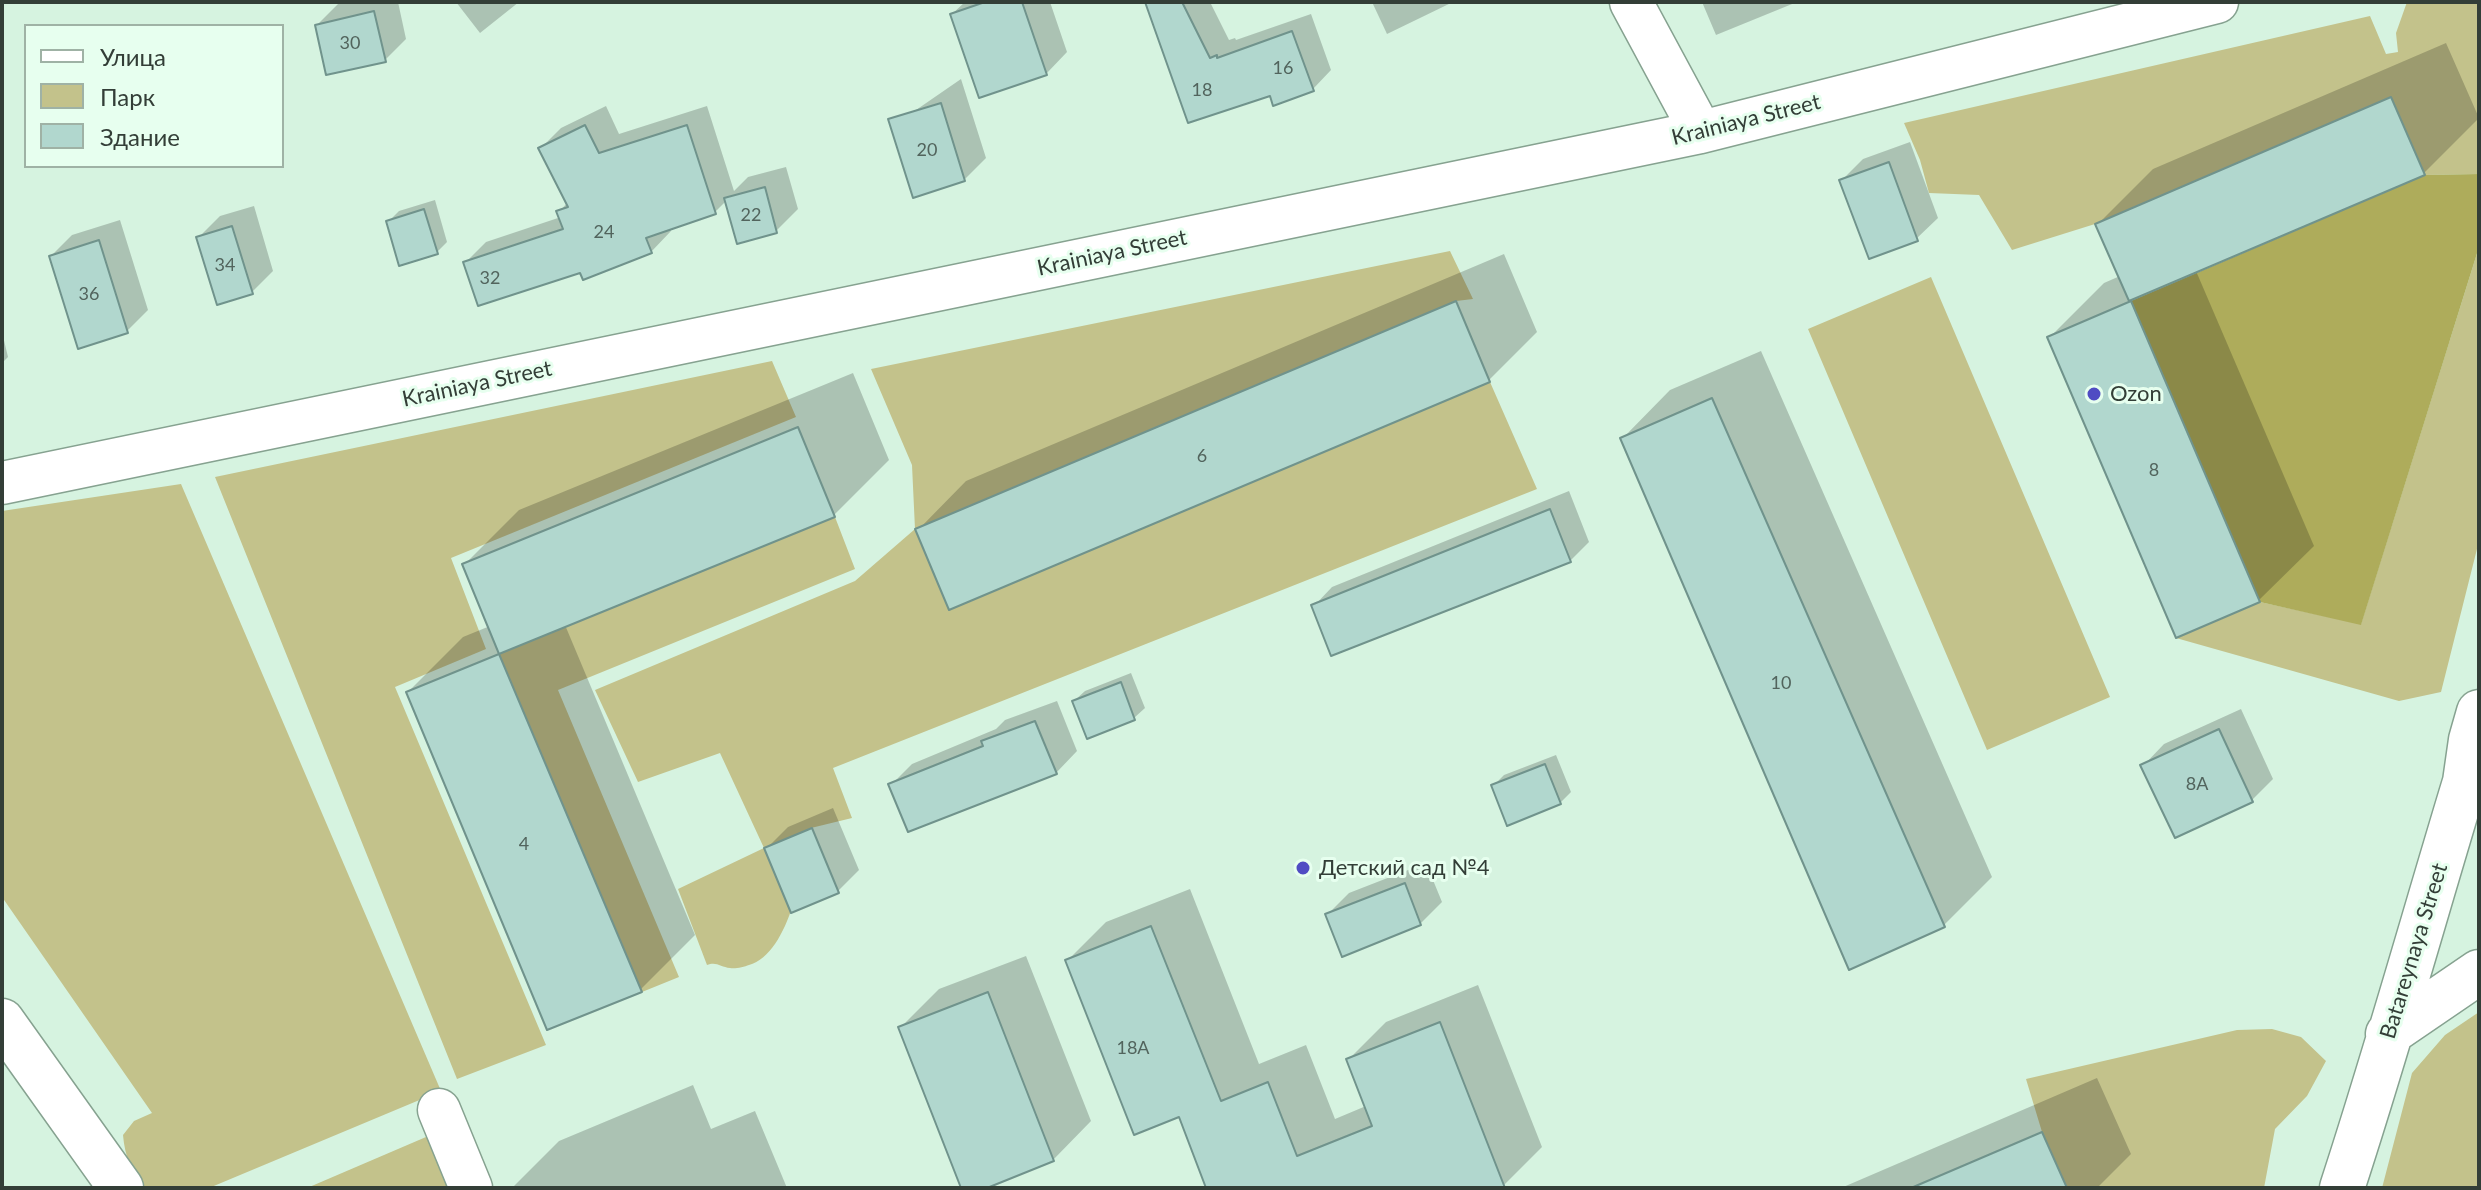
<!DOCTYPE html>
<html>
<head>
<meta charset="utf-8">
<style>
	body { margin:0 }
	#map { position:relative; width:2481px; height:1190px; overflow:hidden; background:#d6f3e0; font-family:Lato,sans-serif }
	canvas { display:block }
	.frame { position:absolute; inset:0; border:4px solid #333e37; pointer-events:none }
	.legend { position:absolute; left:24px; top:24px; width:260px; height:144px; box-sizing:border-box; background:#e7ffef; border:2px solid #9fb2a5; margin:0; padding:10px 14px; list-style:none; font-size:24px; color:#333e37 }
	.legend li { display:flex; align-items:center; gap:16px; height:40px }
	.legend b { width:40px; border:2px solid #9fb2a5 }
</style>
</head>
<body>
<div id="map">
<canvas width="2481" height="1190"></canvas>
<div class="frame"></div>
<ul class="legend">
<li><b style="height:10px;background:#fff"></b>Улица</li>
<li><b style="height:22px;background:#c3c28b"></b>Парк</li>
<li><b style="height:22px;background:#b1d7ce"></b>Здание</li>
</ul>
</div>
<script>
const ctx = document.querySelector('canvas').getContext('2d');
ctx.lineJoin = 'round';
function fillPath(path, color) {
  ctx.fillStyle = color;
  ctx.fill(path, 'evenodd');
}
function trace(path, color, width, dash) {
  ctx.strokeStyle = color;
  ctx.lineWidth = width;
  ctx.lineCap = dash ? 'butt' : 'round';
  ctx.setLineDash(dash || []);
  ctx.stroke(path);
}
function label(font, color, halo, rows, align = 'center') {
  ctx.font = font + ' Lato,sans-serif';
  ctx.lineWidth = 6;
  ctx.setLineDash([]);
  ctx.textBaseline = 'middle';
  ctx.strokeStyle = halo;
  ctx.fillStyle = color;
  for (const [text, x, y, turn = 0] of rows) {
    ctx.save();
    ctx.translate(x, y);
    ctx.rotate((+turn || 0) * Math.PI / 180);
    ctx.textAlign = isNaN(turn) ? turn : align;
    if (halo) ctx.strokeText(text, 0, 0);
    ctx.fillText(text, 0, 0);
    ctx.restore();
  }
}
fillPath(new Path2D(`
	M 2407,2 L 2479,2 L 2479,174 L 2425,175 L 2391,97 L 2095,224 L 2012,250 L 1979,195 L 1929,193 L 1920,160 L 1904,123 L 2370,16 L 2386,54 L 2398,52 L 2396,33 Z
	M 2479,247 L 2479,541 L 2441,692 L 2399,701 L 2176,638 L 2260,602 L 2361,624 Z
	M 1450,251 L 1473,299 L 1456,301 L 916,529 L 950,609 L 1490,382 L 1537,489 L 833,768 L 852,818 L 811,828 C 803,865 791,953 749,965 C 744,967 735,969 730,968 C 721,967 716,961 707,965 L 678,889 L 764,848 L 720,753 L 638,782 L 595,690 L 855,581 L 915,529 L 912,465 L 871,369 Z
	M 1931,277 L 2110,697 L 1987,750 L 1808,329 Z
	M 772,361 L 796,417 L 451,558 L 486,649 L 395,687 L 546,1045 L 457,1079 L 215,477 Z
	M 181,484 L 441,1091 L 209,1188 L 146,1188 C 131,1172 125,1157 123,1135 L 134,1121 L 152,1113 L 2,897 L 2,511 Z
	M 835,517 L 855,569 L 558,690 L 679,977 L 642,992 L 499,654 Z
	M 2479,1012 L 2479,1188 L 2382,1188 L 2412,1073 L 2445,1035 Z
	M 2272,1029 L 2301,1037 L 2326,1061 L 2307,1096 L 2275,1129 L 2264,1188 L 2067,1188 L 2042,1132 L 2026,1079 L 2237,1030 Z
	M 433,1134 L 455,1188 L 307,1188 Z`), '#c3c28b');
fillPath(new Path2D(`
	M 2479,174 L 2479,247 L 2361,625 L 2260,602 L 2131,301 L 2425,175 Z`), '#aeac5b');
fillPath(new Path2D(`
	M 347,2 L 398,2 L 406,39 L 385,60 L 317,25 L 338,4 Z
	M 456,2 L 519,2 L 480,33 Z
	M 965,2 L 1050,2 L 1067,52 L 1046,74 L 952,14 Z
	M 1147,2 L 1210,2 L 1229,40 L 1235,38 L 1236,40 L 1311,14 L 1331,70 L 1313,89 L 1271,93 L 1189,121 Z
	M 1372,2 L 1453,2 L 1387,34 Z
	M 1702,2 L 1797,2 L 1716,35 Z
	M 2446,43 L 2479,118 L 2424,173 L 2196,271 L 2314,546 L 2259,600 L 2049,338 L 2104,283 L 2120,276 L 2098,224 L 2153,169 Z
	M 961,79 L 986,158 L 964,180 L 894,131 L 916,110 Z
	M 606,106 L 619,134 L 707,106 L 734,191 L 748,177 L 786,167 L 798,209 L 776,231 L 727,200 L 714,213 L 670,228 L 671,231 L 651,252 L 581,270 L 466,262 L 486,242 L 561,217 L 559,212 L 568,202 L 540,149 L 561,128 Z
	M 1910,142 L 1938,218 L 1916,239 L 1842,180 L 1863,159 Z
	M 435,200 L 447,242 L 437,252 L 388,222 L 399,211 Z
	M 254,206 L 273,271 L 252,292 L 199,237 L 220,216 Z
	M 120,220 L 148,310 L 127,331 L 51,256 L 72,235 Z
	M 1504,254 L 1537,332 L 1489,380 L 918,530 L 966,481 Z
	M 2,332 L 8,357 L 2,363 Z
	M 1761,351 L 1992,877 L 1944,925 L 1622,439 L 1670,390 Z
	M 853,373 L 889,460 L 834,515 L 565,625 L 695,935 L 640,990 L 408,692 L 463,637 L 490,626 L 464,565 L 519,510 Z
	M 1569,491 L 1589,542 L 1570,561 L 1314,606 L 1332,587 Z
	M 1131,673 L 1145,708 L 1134,718 L 1074,701 L 1085,691 Z
	M 1057,701 L 1077,751 L 1056,773 L 891,785 L 912,764 L 996,729 L 1005,720 Z
	M 2241,709 L 2273,779 L 2252,800 L 2143,766 L 2164,744 Z
	M 1556,755 L 1571,792 L 1560,803 L 1493,786 L 1504,775 Z
	M 833,808 L 859,870 L 838,891 L 766,849 L 788,827 Z
	M 1426,863 L 1442,902 L 1420,924 L 1328,914 L 1349,893 Z
	M 1190,889 L 1259,1064 L 1306,1045 L 1335,1119 L 1366,1106 L 1348,1060 L 1386,1022 L 1478,985 L 1542,1147 L 1504,1185 L 1497,1188 L 1209,1188 L 1180,1115 L 1067,961 L 1106,922 Z
	M 1026,956 L 1091,1121 L 1053,1160 L 982,1188 L 963,1188 L 900,1028 L 939,989 Z
	M 2097,1078 L 2131,1154 L 2097,1188 L 1841,1188 Z
	M 693,1085 L 711,1129 L 755,1111 L 787,1188 L 512,1188 L 559,1141 Z`), '#0003');
const building = new Path2D(`
	M 985,2 L 1022,2 L 1047,75 L 979,98 L 950,14 Z
	M 1145,2 L 1182,2 L 1210,58 L 1217,55 L 1217,58 L 1292,31 L 1314,91 L 1273,106 L 1270,96 L 1188,123 Z
	M 374,11 L 386,62 L 326,75 L 315,25 Z
	M 2391,97 L 2425,175 L 2129,301 L 2095,224 Z
	M 941,103 L 965,181 L 913,198 L 888,119 Z
	M 585,125 L 599,153 L 687,125 L 716,214 L 646,238 L 652,253 L 583,280 L 580,273 L 478,306 L 463,262 L 563,229 L 556,211 L 568,207 L 538,148 Z
	M 1889,162 L 1918,241 L 1869,259 L 1839,180 Z
	M 765,187 L 777,233 L 737,244 L 724,198 Z
	M 424,209 L 438,254 L 399,266 L 386,221 Z
	M 232,226 L 253,294 L 217,305 L 196,237 Z
	M 99,240 L 128,333 L 78,349 L 49,256 Z
	M 1456,301 L 1490,382 L 949,610 L 915,529 Z
	M 2131,301 L 2260,602 L 2176,638 L 2047,337 Z
	M 1712,398 L 1945,927 L 1849,970 L 1620,438 Z
	M 798,427 L 835,517 L 499,654 L 642,992 L 547,1030 L 406,692 L 499,654 L 462,564 Z
	M 1550,509 L 1571,562 L 1331,656 L 1311,605 Z
	M 1121,682 L 1135,720 L 1087,739 L 1072,701 Z
	M 1035,721 L 1057,774 L 908,832 L 888,784 L 983,746 L 981,741 Z
	M 2219,729 L 2253,802 L 2175,838 L 2140,765 Z
	M 1545,764 L 1561,804 L 1507,826 L 1491,785 Z
	M 812,828 L 839,893 L 791,913 L 764,848 Z
	M 1405,883 L 1421,925 L 1342,957 L 1325,914 Z
	M 1151,926 L 1221,1101 L 1268,1082 L 1297,1156 L 1372,1126 L 1346,1059 L 1440,1022 L 1505,1188 L 1206,1188 L 1179,1117 L 1134,1135 L 1065,960 Z
	M 988,992 L 1054,1161 L 987,1188 L 961,1188 L 898,1027 Z
	M 2042,1132 L 2067,1188 L 1911,1188 Z`);
fillPath(building, '#b1d7ce');
trace(building, '#70938c', 2);
const street = new Path2D(`
	M 1631,2 L 1701,132
	M 2,483 L 1701,132 L 2217,2
	M 439,1110 L 471,1188`);
const secondary = new Path2D(`
	M 2,1021 L 121,1188
	M 2388,1034 L 2479,972
	M 2342,1188 C 2386,1054 2424,917 2465,782 L 2471,740 L 2479,712`);
trace(street, '#86a290', 45);
trace(secondary, '#86a290', 47);
trace(street, '#fff', 42);
trace(secondary, '#fff', 44);
for (const [x, y, r, color] of [
	[2094,394,8,"#504cc3"],
	[1303,868,8,"#504cc3"]
]) {
  const dot = new Path2D();
  dot.arc(x, y, r, 0, 2 * Math.PI);
  ctx.fillStyle = color;
  ctx.fill(dot);
  trace(dot, '#e7ffef', 3);
}
label('18px', '#52645d', null, [
	["30",350,43],
	["16",1283,68],
	["18",1202,90],
	["20",927,150],
	["22",751,215],
	["24",604,232],
	["34",225,265],
	["32",490,278],
	["36",89,294],
	["6",1202,456],
	["8",2154,470],
	["10",1781,683],
	["8А",2197,784],
	["4",524,844],
	["18А",1133,1048]
]);
label('22px', '#333e37', '#e7ffef', [
	["Krainiaya Street",1746,120,-14],
	["Krainiaya Street",1112,253,-12],
	["Krainiaya Street",477,384,-12],
	["Batareynaya Street",2414,951,-73]
]);
label('22px', '#333e37', '#e7ffef', [
	["Ozon",2110,394],
	["Детский сад №4",1319,868]
], 'left');
</script>
</body>
</html>
